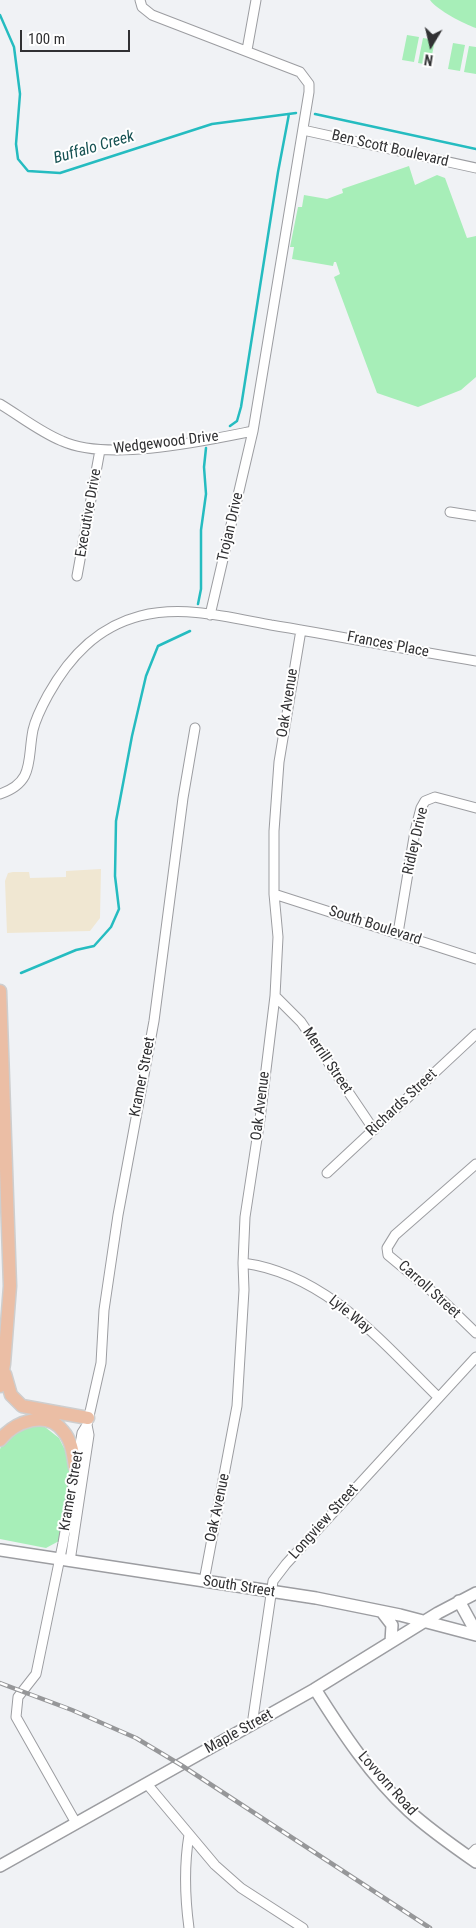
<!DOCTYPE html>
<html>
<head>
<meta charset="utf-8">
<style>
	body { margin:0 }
	#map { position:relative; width:476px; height:1928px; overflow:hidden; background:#f0f2f5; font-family:"Roboto Condensed",sans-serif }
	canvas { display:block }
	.north { position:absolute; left:406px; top:20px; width:50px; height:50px; -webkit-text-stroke:4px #fff; paint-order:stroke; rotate:189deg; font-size:14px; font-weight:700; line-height:20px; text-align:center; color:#313133 }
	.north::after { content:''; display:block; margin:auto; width:18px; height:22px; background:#313133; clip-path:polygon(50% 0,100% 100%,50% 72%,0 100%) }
	.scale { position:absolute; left:20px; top:30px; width:110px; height:22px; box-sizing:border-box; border:2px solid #313133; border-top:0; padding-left:6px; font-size:15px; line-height:18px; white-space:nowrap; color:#313133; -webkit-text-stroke:4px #fff; paint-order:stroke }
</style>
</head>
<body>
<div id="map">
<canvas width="476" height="1928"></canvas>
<div class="north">N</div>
<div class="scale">100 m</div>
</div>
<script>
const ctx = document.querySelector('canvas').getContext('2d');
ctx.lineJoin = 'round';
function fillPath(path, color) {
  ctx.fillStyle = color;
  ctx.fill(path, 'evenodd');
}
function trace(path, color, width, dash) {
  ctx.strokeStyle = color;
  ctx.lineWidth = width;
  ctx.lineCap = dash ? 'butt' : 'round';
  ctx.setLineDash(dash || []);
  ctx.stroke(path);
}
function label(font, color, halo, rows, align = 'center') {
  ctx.font = font + ' "Roboto Condensed",sans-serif';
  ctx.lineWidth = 4;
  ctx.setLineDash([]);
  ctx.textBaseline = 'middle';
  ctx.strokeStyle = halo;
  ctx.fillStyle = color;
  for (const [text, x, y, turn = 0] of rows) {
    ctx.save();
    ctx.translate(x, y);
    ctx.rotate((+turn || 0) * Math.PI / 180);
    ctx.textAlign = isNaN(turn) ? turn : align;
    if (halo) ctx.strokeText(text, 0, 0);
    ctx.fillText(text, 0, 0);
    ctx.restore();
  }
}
fillPath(new Path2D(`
	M 101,869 L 100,918 L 90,931 L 7,933 L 5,881 L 8,873 L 13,872 L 29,872 L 30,878 L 66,877 L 66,871 Z`), '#f0e7d2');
fillPath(new Path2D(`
	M 430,0 L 476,0 L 476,28 C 464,24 437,10 430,0 Z
	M 407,35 L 419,37 L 414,62 L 402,60 Z
	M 423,38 L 435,40 L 430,65 L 418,63 Z
	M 453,43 L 465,45 L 460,71 L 448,69 Z
	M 469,46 L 476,47 L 476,74 L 464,72 Z
	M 409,166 L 415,185 L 437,175 L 445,178 L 467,238 L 476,236 L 476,377 L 461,390 L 418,407 L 377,393 L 334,277 L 340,274 L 336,262 L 334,262 L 333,266 L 292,259 L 294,247 L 290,247 L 298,207 L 302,207 L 304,195 L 327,199 L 343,193 L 342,189 Z
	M 32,1424 L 45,1427 L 59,1438 L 71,1462 L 59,1541 L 46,1548 L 0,1539 L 0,1449 L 6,1438 Z`), '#a7eeb8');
trace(new Path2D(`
	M 0,15 L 14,47 L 20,94 L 16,144 L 18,159 L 28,171 L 60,173 L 212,124 L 296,113
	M 315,114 L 476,149
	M 230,426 L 237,421 L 241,407 L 278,172 L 289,114
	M 198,604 L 201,589 L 201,530 L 206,494 L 204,467 L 206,448
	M 21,973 L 76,950 L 94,946 L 111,927 L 119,909 L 115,876 L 116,821 L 132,736 L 146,676 L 158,646 L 190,631`), '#25bcc0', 2.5);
const street = new Path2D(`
	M 140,0 L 142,7 L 152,15 L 300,72 L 309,84 L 309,92 L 253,431 L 210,615
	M 247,50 L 256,0
	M 303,130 L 476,168
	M 0,404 C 20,416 40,432 62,441 C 108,462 203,441 253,431
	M 450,512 L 476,516
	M 77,576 L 100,450
	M 0,794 C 35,782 27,760 33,730 C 36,717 42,706 48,695 C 69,657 97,627 140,616 C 183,605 228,617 271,625 C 339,636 407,650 476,661
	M 274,894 L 476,959
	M 398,933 L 415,831 L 421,808 L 425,801 L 435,797 L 476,808
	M 275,996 L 301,1022 L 374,1130
	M 476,1164 L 395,1235 L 387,1248 L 388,1255 L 441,1299 L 476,1333
	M 327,1173 L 476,1034
	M 243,1263 C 326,1274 382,1342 438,1397
	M 70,1561 L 89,1435 L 87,1425 L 101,1363 L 104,1310 L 118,1215 L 154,1021 L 183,798 L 195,728
	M 204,1581 L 237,1406 L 244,1290 L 243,1263 L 245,1217 L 260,1119 L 275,996 L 278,937 L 274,894 L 274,831 L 279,762 L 301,630
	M 252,1725 L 273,1581 L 286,1564 L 476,1357
	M 147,1784 L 215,1865 L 241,1888 L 303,1928
	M 76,1823 L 16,1717 L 18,1697 L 36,1674 L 63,1543 L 82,1433 L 87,1425
	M 468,1857 L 476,1849
	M 189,1928 C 185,1898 184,1865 189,1835`);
const secondary = new Path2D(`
	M 0,1550 L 316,1598 L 400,1615 L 476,1635
	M 459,1601 L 476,1632
	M 382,1612 L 392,1625 L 391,1642
	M 315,1689 C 342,1732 371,1776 409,1811 C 430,1830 453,1846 476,1862
	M 0,1866 L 315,1689 L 438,1613 L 476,1593`);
const primary = new Path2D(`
	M 0,991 L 10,1286 L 4,1364 L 0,1386
	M 5,1374 L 11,1395 L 22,1406 L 88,1418
	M 0,1440 C 15,1421 47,1410 63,1431 C 72,1441 73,1455 75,1467`);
trace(street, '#9c9da1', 11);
trace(secondary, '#9c9da1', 14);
trace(primary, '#cecece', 15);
trace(street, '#fff', 9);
trace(secondary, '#fff', 11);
trace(primary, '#ebbea5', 12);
const rail = new Path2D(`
	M 0,1683 L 72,1710 L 136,1738 L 181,1765 L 430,1928`);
trace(rail, '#969799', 4.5);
trace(rail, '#fff', 2.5, [8]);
label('15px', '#313133', '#fff', [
	["Ben Scott Boulevard",390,149,13],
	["Wedgewood Drive",166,443,-7],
	["Executive Drive",89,513,-80],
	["Trojan Drive",231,527,-77],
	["Frances Place",388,645,11],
	["Oak Avenue",288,703,-81],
	["Ridley Drive",416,841,-77],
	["South Boulevard",375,926,18],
	["Merrill Street",327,1061,56],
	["Kramer Street",143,1077,-79],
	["Richards Street",402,1103,-43],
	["Oak Avenue",261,1106,-83],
	["Carroll Street",429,1290,42],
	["Lyle Way",350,1315,39],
	["Kramer Street",72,1491,-80],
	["Oak Avenue",218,1508,-78],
	["Longview Street",324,1522,-48],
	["South Street",239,1587,9],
	["Maple Street",239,1732,-29],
	["Lovvorn Road",387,1784,48]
]);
label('italic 16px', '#165152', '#fff', [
	["Buffalo Creek",94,148,-16]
]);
</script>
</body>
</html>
